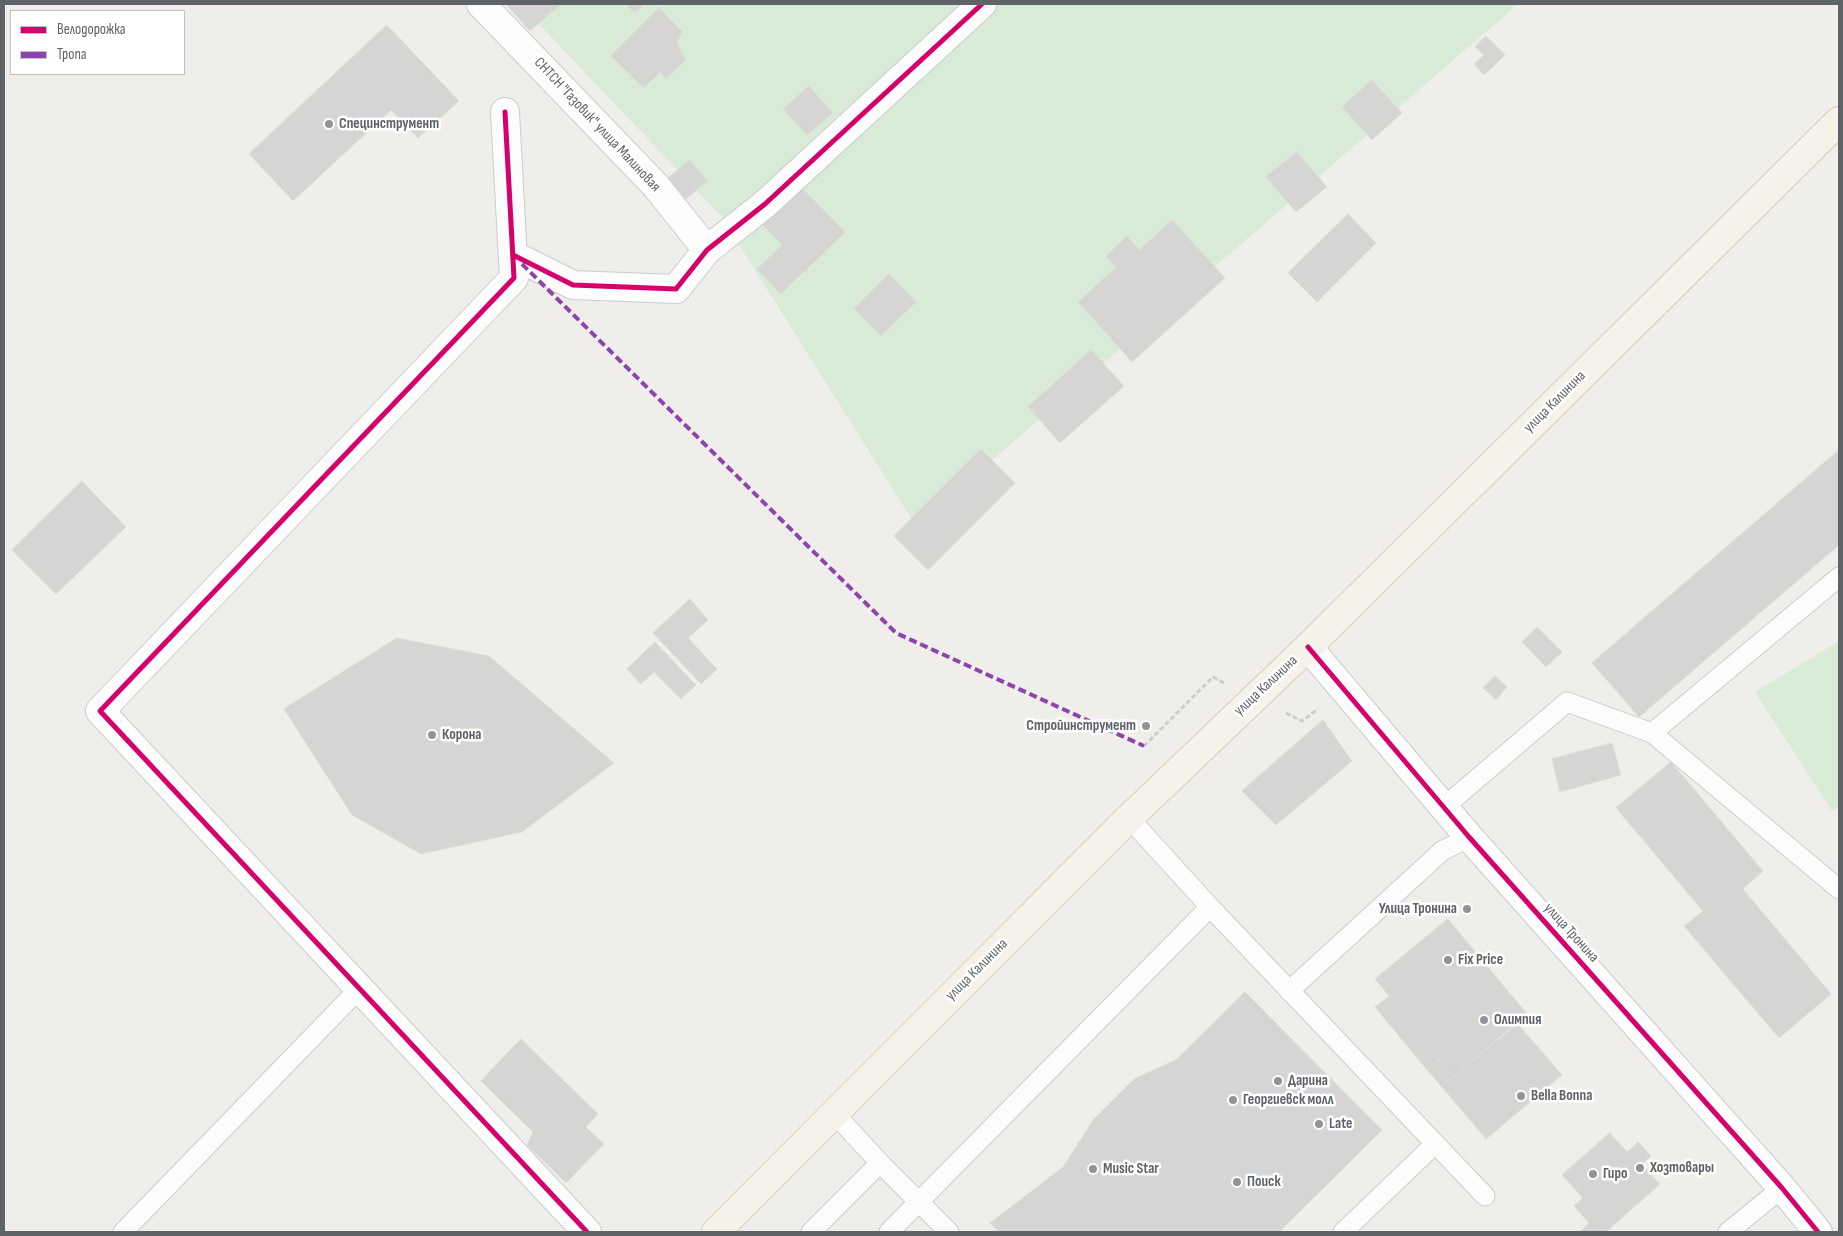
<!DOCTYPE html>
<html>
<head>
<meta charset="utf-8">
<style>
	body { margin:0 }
	#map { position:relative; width:1843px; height:1236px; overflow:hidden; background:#efeeea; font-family:"Sofia Sans Condensed",sans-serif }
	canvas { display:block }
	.frame { position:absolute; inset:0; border:5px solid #5f6368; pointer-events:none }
	.legend { position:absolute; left:10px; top:10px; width:175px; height:65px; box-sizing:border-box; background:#fff; border:1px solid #bfc1c3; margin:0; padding:6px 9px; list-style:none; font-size:15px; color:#5f6368 }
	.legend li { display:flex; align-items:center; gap:10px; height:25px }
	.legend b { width:25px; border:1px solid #bfc1c3 }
</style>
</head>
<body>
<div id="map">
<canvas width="1843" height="1236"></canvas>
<div class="frame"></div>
<ul class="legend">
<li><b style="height:6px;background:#d6006c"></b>Велодорожка</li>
<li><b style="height:6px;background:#8e44ad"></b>Тропа</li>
</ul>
</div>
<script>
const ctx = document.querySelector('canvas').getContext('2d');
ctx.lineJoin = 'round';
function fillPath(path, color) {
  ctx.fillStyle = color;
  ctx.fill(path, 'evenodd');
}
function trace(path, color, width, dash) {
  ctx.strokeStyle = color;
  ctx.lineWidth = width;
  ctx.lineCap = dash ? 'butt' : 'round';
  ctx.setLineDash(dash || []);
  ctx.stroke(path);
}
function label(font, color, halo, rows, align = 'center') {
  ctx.font = font + ' "Sofia Sans Condensed",sans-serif';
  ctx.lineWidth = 5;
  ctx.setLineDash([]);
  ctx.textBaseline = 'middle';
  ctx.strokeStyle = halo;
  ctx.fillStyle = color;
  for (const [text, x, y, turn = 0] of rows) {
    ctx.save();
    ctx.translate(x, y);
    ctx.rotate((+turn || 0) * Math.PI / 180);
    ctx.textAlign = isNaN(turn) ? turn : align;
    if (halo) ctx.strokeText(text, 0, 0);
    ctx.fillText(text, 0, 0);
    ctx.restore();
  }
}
fillPath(new Path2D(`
	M 520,4 L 1518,4 L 916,526 L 721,216 Z
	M 1839,641 L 1839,807 L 1832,811 L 1755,692 Z`), '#d8ebd6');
const building = new Path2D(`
	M 506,4 L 561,4 L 530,31 Z
	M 626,4 L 645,4 L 635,13 Z
	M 659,8 L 683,32 L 677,42 L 685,60 L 666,79 L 660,72 L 644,88 L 611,56 Z
	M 387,25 L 459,101 L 418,138 L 391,110 L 293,201 L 249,154 Z
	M 1486,36 L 1505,55 L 1484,75 L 1474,64 L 1484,55 L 1475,47 Z
	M 1372,80 L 1402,113 L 1372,140 L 1342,107 Z
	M 809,86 L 833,113 L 807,135 L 783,109 Z
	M 1297,152 L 1327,187 L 1296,212 L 1266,177 Z
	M 690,160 L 707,181 L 685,200 L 667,179 Z
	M 801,187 L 845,232 L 781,294 L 757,269 L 782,245 L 762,224 Z
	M 1348,214 L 1376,243 L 1317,302 L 1288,273 Z
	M 1172,220 L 1225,278 L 1132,362 L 1078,302 L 1116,267 L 1106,256 L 1127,236 L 1139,250 Z
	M 889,274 L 916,302 L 881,336 L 854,309 Z
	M 1091,350 L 1124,386 L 1060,443 L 1028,407 Z
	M 981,449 L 1015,483 L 928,570 L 894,536 Z
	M 1839,450 L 1839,545 L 1639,717 L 1592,663 Z
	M 82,481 L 126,527 L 56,594 L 12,550 Z
	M 690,599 L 708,620 L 688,638 L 717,669 L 701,684 L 653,633 Z
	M 1537,627 L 1562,652 L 1546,667 L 1522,642 Z
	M 397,638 L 489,656 L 614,763 L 522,832 L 421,854 L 352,815 L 284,709 Z
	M 655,642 L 696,685 L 681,699 L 654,672 L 641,684 L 627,669 Z
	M 1495,676 L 1507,687 L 1496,700 L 1483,688 Z
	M 1323,720 L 1352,761 L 1276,825 L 1242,791 Z
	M 1612,743 L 1621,775 L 1560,792 L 1552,759 Z
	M 1671,762 L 1763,871 L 1743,889 L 1831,994 L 1779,1038 L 1684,926 L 1703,911 L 1616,808 Z
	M 1448,919 L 1528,1015 L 1453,1077 L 1430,1050 L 1419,1060 L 1375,1007 L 1389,996 L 1375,979 Z
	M 1245,992 L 1382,1130 L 1279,1232 L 999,1232 L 990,1223 L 1063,1167 L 1093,1120 L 1134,1079 L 1177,1059 Z
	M 1517,1023 L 1562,1075 L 1486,1139 L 1419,1060 L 1430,1050 L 1453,1077 Z
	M 521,1039 L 598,1114 L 586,1127 L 604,1144 L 566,1183 L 527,1145 L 533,1132 L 481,1081 Z
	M 1610,1133 L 1627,1152 L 1638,1142 L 1651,1156 L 1642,1164 L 1660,1184 L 1606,1232 L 1580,1232 L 1589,1223 L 1574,1206 L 1583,1198 L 1562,1175 Z`);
fillPath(building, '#d6d5d3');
trace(building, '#deddd9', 1);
const service = new Path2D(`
	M 1652,733 L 1839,889
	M 1444,807 L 1567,702 L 1652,733 L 1839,577
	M 1129,818 L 1210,907 L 1485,1196
	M 1289,991 L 1442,851 L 1469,837
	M 834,1113 L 880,1163 L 949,1232
	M 123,1232 L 360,988
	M 811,1232 L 880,1163
	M 889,1232 L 1210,907
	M 1343,1232 L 1435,1144
	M 1728,1232 L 1782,1188`);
const minor = new Path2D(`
	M 481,4 L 656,186 L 707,250
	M 505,112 L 514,278 L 100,711 L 587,1232
	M 513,255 L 573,285 L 676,289 L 707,250 L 765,204 L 982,4
	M 1308,647 L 1469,837 L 1782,1188 L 1818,1232`);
const primary = new Path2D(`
	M 716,1232 L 1129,818 L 1308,647 L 1839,121`);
trace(service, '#cbcccc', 21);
trace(minor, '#cbcccc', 30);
trace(primary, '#d7ceb8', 30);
trace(new Path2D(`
	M 1286,713 L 1302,721 L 1318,709
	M 1144,746 L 1213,677 L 1224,683`), '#cacfcc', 3, [5, 2.5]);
trace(service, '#fdfcfc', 19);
trace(minor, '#fdfcfc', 28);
trace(primary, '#f4f2e9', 28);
trace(new Path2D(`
	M 522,264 L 896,633 L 1144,746`), '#8e44ad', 4, [8, 4]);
trace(new Path2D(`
	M 505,112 L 514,278 L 100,711 L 587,1232
	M 513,255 L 573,285 L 676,289 L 707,250 L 765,204 L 982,4
	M 1308,647 L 1469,837 L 1782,1188 L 1818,1232`), '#d6006c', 5);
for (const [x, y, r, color] of [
	[329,124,5,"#919496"],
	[1146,726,5,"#919496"],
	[432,735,5,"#919496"],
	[1467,909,5,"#919496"],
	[1448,960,5,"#919496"],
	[1484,1020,5,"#919496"],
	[1278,1081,5,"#919496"],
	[1521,1096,5,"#919496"],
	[1233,1100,5,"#919496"],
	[1319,1124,5,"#919496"],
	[1640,1168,5,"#919496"],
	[1093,1169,5,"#919496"],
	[1593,1174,5,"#919496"],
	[1237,1182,5,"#919496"]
]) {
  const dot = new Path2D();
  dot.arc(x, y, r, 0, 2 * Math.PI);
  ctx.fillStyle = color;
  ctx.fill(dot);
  trace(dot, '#fff', 2);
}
label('bold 15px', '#5f6368', '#fff', [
	["Специнструмент",339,124],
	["Стройинструмент",1136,726,"right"],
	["Корона",442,735],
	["Улица Тронина",1457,909,"right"],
	["Fix Price",1458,960],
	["Олимпия",1494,1020],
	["Дарина",1288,1081],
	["Bella Bonna",1531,1096],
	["Георгиевск молл",1243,1100],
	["Late",1329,1124],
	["Хозтовары",1650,1168],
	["Music Star",1103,1169],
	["Гиро",1603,1174],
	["Поиск",1247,1182]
], 'left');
label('15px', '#5f6368', '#fff', [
	["СНТСН \"Газовик\" улица Малиновая",597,125,47],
	["улица Калинина",1555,402,-45],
	["улица Калинина",1266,686,-43],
	["улица Тронина",1571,933,48],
	["улица Калинина",977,970,-45]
]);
</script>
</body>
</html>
